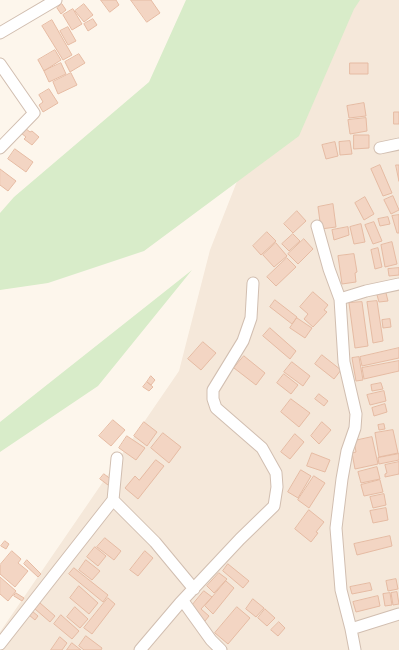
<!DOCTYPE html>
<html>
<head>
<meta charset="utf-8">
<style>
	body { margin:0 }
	canvas { display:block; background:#fdf6ec }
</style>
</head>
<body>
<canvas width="399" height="650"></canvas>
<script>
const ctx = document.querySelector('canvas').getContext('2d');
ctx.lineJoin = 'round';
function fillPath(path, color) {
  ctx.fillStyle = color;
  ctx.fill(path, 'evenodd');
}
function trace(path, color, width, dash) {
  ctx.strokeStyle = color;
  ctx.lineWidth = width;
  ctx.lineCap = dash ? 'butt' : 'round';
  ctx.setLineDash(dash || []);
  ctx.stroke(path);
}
fillPath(new Path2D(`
	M 327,0 L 399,0 L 399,650 L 0,650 L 0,632 L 179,371 L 210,250 L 280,72 Z`), '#f5e8da');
fillPath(new Path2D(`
	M 186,0 L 360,0 L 354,9 L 299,136 L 144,251 L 48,283 L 0,290 L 0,213 L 14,197 L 149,82 Z
	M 192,270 L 98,386 L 0,452 L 0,422 Z`), '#d8ecc9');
const building = new Path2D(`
	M 101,0 L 116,0 L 119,5 L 110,12 Z
	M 131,0 L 151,0 L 160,13 L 147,22 Z
	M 62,4 L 66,10 L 61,14 L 57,8 Z
	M 84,4 L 93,15 L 84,22 L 75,11 Z
	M 73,9 L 82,24 L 72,30 L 63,15 Z
	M 93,19 L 97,25 L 88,31 L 84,24 Z
	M 52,20 L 72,55 L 63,60 L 42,26 Z
	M 68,27 L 76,41 L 68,45 L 60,31 Z
	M 55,50 L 61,60 L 44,71 L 38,60 Z
	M 79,54 L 85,63 L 70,72 L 65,62 Z
	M 61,63 L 66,74 L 49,82 L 44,71 Z
	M 350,63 L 368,63 L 368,74 L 350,74 Z
	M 71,73 L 77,85 L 58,94 L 53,82 Z
	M 49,89 L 58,103 L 43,112 L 39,105 L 43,102 L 39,95 Z
	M 364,103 L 366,116 L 349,118 L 347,106 Z
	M 394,112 L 399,112 L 399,124 L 394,124 Z
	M 366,118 L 367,131 L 350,134 L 348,120 Z
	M 25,128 L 30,132 L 32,131 L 39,137 L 32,145 L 24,139 L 26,137 L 21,133 Z
	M 354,135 L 369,135 L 369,148 L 354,149 Z
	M 350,141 L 352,154 L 340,155 L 339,142 Z
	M 335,142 L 338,156 L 326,159 L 322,145 Z
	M 15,149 L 33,162 L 26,172 L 8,159 Z
	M 380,165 L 392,193 L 383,196 L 371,169 Z
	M 396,165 L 399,165 L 399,181 Z
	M 0,169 L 16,181 L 8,191 L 0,185 Z
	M 393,196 L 399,210 L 391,214 L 384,200 Z
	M 365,197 L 374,214 L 364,220 L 355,203 Z
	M 333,204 L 336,227 L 321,229 L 318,207 Z
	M 297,211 L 306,221 L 293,233 L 284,224 Z
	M 399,215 L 399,233 L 397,233 L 392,216 Z
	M 388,217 L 390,224 L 380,226 L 378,219 Z
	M 374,222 L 382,241 L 373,244 L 365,225 Z
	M 361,224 L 365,242 L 354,244 L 350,227 Z
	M 348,227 L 349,235 L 334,240 L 332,230 Z
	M 267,232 L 276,241 L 261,255 L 253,246 Z
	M 293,234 L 300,241 L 289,251 L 282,244 Z
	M 304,239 L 313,249 L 298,264 L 288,254 Z
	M 392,242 L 397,264 L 385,267 L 381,245 Z
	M 276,243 L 287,256 L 274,267 L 263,255 Z
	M 378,248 L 382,267 L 375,269 L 371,250 Z
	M 354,254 L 357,272 L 355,273 L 356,282 L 342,284 L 338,256 Z
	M 287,258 L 296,267 L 276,286 L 267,277 Z
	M 399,268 L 399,275 L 389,276 L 388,269 Z
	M 313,292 L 328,305 L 324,310 L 327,312 L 313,327 L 304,319 L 308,314 L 300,307 Z
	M 386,293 L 388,301 L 379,302 L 377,295 Z
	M 275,300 L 297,317 L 292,324 L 270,307 Z
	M 377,301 L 383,341 L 373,343 L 367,302 Z
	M 362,302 L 368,346 L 355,348 L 349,303 Z
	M 297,318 L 312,328 L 305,338 L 290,328 Z
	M 390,319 L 391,327 L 383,328 L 382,320 Z
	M 270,328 L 296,351 L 290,359 L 263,336 Z
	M 203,342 L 216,353 L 201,370 L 188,359 Z
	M 399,348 L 399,358 L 362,366 L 360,357 Z
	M 322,355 L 341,370 L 334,379 L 315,364 Z
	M 244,356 L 265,373 L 256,385 L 234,368 Z
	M 359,357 L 363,380 L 356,381 L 352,358 Z
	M 399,361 L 399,371 L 364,379 L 362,368 Z
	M 292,362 L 310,376 L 303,386 L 284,372 Z
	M 284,374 L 298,385 L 291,394 L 277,383 Z
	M 151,376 L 155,380 L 151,385 L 147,382 Z
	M 147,382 L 153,387 L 149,391 L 143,387 Z
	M 381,383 L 383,389 L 372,391 L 371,385 Z
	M 384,391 L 386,401 L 370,405 L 367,395 Z
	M 319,394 L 328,401 L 324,406 L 315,399 Z
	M 291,399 L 310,413 L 299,427 L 281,412 Z
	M 385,404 L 387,412 L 374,416 L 372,408 Z
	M 113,420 L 125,430 L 111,446 L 99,436 Z
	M 144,422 L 157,432 L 147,446 L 134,436 Z
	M 322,422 L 331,430 L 319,444 L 311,436 Z
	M 384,424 L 385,429 L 379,430 L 378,425 Z
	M 393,430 L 398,453 L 379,457 L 375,433 Z
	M 163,433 L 181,447 L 169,463 L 151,448 Z
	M 295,434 L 304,442 L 290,459 L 281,452 Z
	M 127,436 L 145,448 L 136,460 L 119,448 Z
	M 372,437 L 378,464 L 355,469 L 352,453 L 356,452 L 354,441 Z
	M 312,453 L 330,460 L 325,472 L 307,466 Z
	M 399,454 L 399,460 L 379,464 L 378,458 Z
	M 156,460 L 164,466 L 138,499 L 125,488 L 135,476 L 139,480 Z
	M 399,462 L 399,474 L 385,477 L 385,474 L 387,473 L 385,465 Z
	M 377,467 L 380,479 L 361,483 L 358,472 Z
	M 301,470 L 311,476 L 298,498 L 288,492 Z
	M 104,474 L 112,480 L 108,485 L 100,479 Z
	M 314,476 L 325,483 L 309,508 L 298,500 Z
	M 380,480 L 383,492 L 364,496 L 361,485 Z
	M 384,494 L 386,505 L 373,508 L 370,497 Z
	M 386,508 L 388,520 L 373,523 L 370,511 Z
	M 309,510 L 324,522 L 316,532 L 318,533 L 311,542 L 295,529 Z
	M 390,536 L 392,546 L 357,555 L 354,544 Z
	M 105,538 L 121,551 L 114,560 L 97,547 Z
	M 5,541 L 9,544 L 6,549 L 1,546 Z
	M 95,547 L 106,556 L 98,566 L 87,557 Z
	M 12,551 L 21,559 L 18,563 L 28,571 L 15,587 L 0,574 L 0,565 Z
	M 145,551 L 153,558 L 138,576 L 130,570 Z
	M 27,560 L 41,574 L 38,577 L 24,564 Z
	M 86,560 L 100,571 L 92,580 L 79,570 Z
	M 228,564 L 249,581 L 243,588 L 223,571 Z
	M 74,568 L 108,595 L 103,602 L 69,574 Z
	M 219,573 L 227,579 L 214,593 L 207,586 Z
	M 0,577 L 16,591 L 8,601 L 0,594 Z
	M 396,579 L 398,589 L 388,591 L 386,581 Z
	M 226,581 L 234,588 L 213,614 L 205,606 Z
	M 370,583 L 372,590 L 352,594 L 350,587 Z
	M 79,586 L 98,603 L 89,614 L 70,598 Z
	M 204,591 L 212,597 L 201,609 L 209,616 L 205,621 L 190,608 Z
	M 397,592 L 399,604 L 393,605 L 391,593 Z
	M 16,593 L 24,598 L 22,601 L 14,596 Z
	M 390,593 L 392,605 L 385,606 L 383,594 Z
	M 378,596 L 380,606 L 356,612 L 353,602 Z
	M 108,598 L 115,604 L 92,634 L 84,628 Z
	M 253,599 L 264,608 L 256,617 L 246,609 Z
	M 40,603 L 55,616 L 50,622 L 35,609 Z
	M 75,607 L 88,619 L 80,628 L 67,617 Z
	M 237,607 L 250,618 L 228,644 L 215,633 Z
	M 265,609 L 275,618 L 267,626 L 258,618 Z
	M 32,611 L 38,616 L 35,620 L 29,615 Z
	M 61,615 L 79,631 L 72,639 L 54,624 Z
	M 279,622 L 285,628 L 278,636 L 271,630 Z
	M 86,636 L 102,648 L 101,650 L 84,650 L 79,646 Z
	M 60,637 L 67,643 L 62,650 L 51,650 Z
	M 72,643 L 81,650 L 67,650 Z`);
fillPath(building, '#f3d5c3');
trace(building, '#e6bba3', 1);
const street = new Path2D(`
	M 0,33 L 56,0
	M 0,64 L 34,113 L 0,148
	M 380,148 L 399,144
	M 317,226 L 329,269 L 340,299 L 344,362 L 356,414 L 355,428 L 347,451 L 342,479 L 336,528 L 341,590 L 351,629 L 355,650
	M 340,299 L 366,291 L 399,284
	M 117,458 L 113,500 L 155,542 L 194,589
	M 183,601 L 211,640 L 221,650
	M 351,629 L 399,614
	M 0,644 L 113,500
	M 140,650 L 180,603 L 240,539 L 274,506 L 277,487 L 276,473 L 262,448 L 216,408 L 213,399 L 213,390 L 243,341 L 251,318 L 253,283`);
trace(street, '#d1beb0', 13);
trace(street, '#fff', 11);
</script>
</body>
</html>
